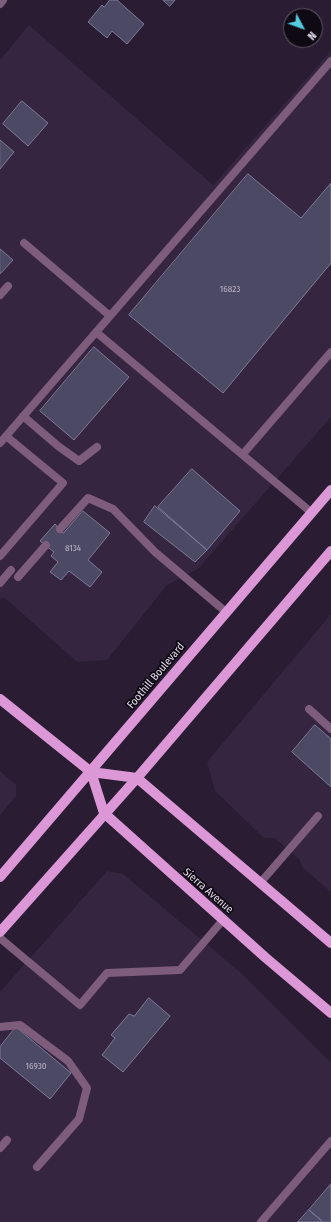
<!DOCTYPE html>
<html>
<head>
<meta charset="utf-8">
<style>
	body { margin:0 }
	#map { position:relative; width:331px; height:1222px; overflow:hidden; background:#291c33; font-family:"Fira Sans Condensed",sans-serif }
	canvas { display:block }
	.north { position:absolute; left:283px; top:8px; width:40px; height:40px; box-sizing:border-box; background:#0f0913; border:1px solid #635c68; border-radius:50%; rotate:131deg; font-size:11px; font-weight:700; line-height:16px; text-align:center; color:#e1d8e8 }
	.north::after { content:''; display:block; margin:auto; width:14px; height:18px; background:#54cade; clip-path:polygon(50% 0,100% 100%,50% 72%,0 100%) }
</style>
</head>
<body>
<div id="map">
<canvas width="331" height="1222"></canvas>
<div class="north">N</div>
</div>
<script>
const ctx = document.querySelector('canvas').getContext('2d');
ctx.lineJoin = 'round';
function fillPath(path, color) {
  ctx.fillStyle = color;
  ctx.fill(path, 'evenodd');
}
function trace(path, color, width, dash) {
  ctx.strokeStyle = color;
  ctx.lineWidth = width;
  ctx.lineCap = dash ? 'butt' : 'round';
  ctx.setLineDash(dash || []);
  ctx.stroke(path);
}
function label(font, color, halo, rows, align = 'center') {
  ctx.font = font + ' "Fira Sans Condensed",sans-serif';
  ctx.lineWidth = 3.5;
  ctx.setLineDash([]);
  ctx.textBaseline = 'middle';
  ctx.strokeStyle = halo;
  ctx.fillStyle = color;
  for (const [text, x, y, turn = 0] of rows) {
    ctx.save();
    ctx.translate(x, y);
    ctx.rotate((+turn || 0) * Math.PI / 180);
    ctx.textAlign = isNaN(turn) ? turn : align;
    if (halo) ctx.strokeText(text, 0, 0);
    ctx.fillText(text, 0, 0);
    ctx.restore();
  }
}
fillPath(new Path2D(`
	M 29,25 L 213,185 L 331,51 L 331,417 L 198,569 L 167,585 L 107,660 L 77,662 L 5,598 L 0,598 L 0,60 Z
	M 331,614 L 331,892 L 302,867 L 300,860 L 275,838 L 264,838 L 215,791 L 207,762 Z
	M 0,771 L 16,785 L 16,796 L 0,815 Z
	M 107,871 L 123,874 L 240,972 L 331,1063 L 331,1222 L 0,1222 L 0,992 Z`), '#352541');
const building = new Path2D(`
	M 110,0 L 117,0 L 144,24 L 127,44 L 112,31 L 107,38 L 88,22 L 102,5 L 104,7 Z
	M 163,0 L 175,0 L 170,6 Z
	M 22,101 L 48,123 L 28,146 L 3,124 Z
	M 0,140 L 14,152 L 0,169 Z
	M 248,174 L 301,218 L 331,183 L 331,263 L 223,393 L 129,315 Z
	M 0,249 L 13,260 L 0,274 Z
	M 94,347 L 129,377 L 74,440 L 40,411 Z
	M 192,469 L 240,511 L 207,550 L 158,507 Z
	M 155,506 L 207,550 L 195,562 L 144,522 Z
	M 83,511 L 110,533 L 88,560 L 102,572 L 90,587 L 69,571 L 61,580 L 50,572 L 58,562 L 51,556 L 54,552 L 40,541 L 55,524 L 63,533 Z
	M 315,725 L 331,739 L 331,787 L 292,752 Z
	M 149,998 L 170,1016 L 123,1072 L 102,1055 L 115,1038 L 111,1035 L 129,1014 L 134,1016 Z
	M 16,1027 L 71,1073 L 50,1099 L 0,1058 L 0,1047 Z
	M 331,1184 L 331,1222 L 323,1222 L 309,1210 Z
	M 309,1210 L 323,1222 L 298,1222 Z`);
fillPath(building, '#4c4965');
trace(building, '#7d7a98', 1);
trace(new Path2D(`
	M 24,243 L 110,316
	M 0,295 L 8,286
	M 96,332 L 312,513
	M 23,416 L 58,446 L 79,461 L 97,447
	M 0,443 L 331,61
	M 243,454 L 331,352
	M 60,529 L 88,498 L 113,509 L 155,552 L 226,612
	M 0,556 L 63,483 L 6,436
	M 18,577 L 46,545
	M 0,583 L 11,570
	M 309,709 L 331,729
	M 261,882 L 318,816
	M 0,938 L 80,1005 L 107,973 L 180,970 L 223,920
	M 0,1027 L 20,1025 L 68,1061 L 87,1088 L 79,1119 L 37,1167
	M 0,1148 L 7,1140
	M 261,1222 L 331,1141`), '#7e5d7c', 8);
trace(new Path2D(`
	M 0,4 L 3,0`), '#7e5d7c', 8);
trace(new Path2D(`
	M 0,699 L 91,772 L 137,778 L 331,943
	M 91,772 L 104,813 L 266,958 L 331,1013
	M 0,877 L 331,490
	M 0,932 L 137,778 L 331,551`), '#dc97d7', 10);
label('9px', '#bcb4c7', null, [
	["16823",230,289],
	["8134",73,548],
	["16930",36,1066]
]);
label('11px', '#e1d8e8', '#0f0913', [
	["Foothill Boulevard",156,676,-50],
	["Sierra Avenue",208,891,41]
]);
</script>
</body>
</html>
